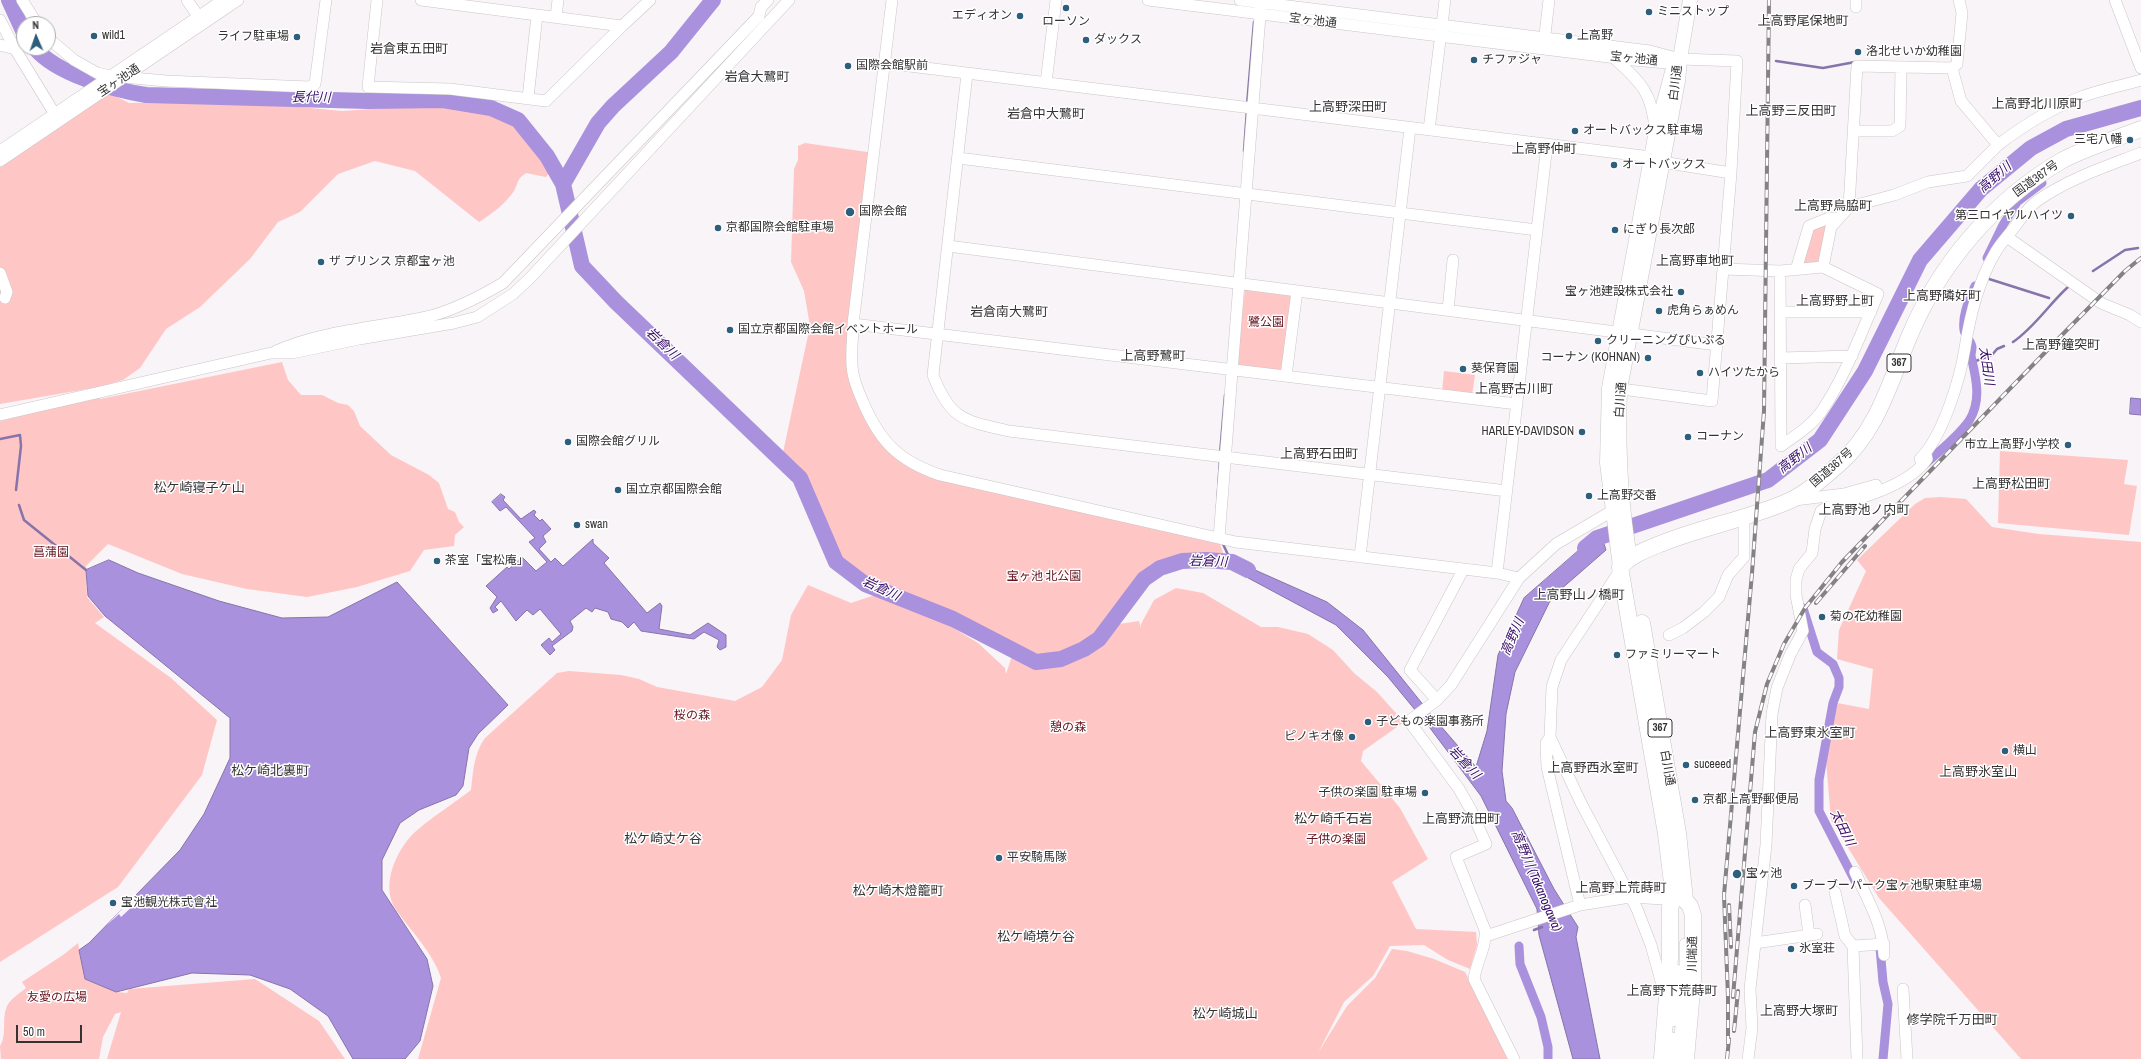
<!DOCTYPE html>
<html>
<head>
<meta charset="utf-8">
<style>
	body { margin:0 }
	#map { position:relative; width:2141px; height:1059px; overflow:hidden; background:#f8f4f7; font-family:"Archivo Narrow",sans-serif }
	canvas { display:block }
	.north { position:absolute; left:16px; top:16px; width:40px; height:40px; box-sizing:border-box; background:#fff; border:1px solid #aeadad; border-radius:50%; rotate:358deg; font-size:11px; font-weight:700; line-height:16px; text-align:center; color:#343233 }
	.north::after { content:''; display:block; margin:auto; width:14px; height:18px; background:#2d5e7c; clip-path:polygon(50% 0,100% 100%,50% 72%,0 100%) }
	.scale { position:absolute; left:16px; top:1025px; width:66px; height:18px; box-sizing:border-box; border:2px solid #343233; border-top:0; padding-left:5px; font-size:12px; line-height:14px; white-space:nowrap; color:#343233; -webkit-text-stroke:3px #fff; paint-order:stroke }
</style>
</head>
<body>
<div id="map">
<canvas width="2141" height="1059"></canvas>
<div class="north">N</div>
<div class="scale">50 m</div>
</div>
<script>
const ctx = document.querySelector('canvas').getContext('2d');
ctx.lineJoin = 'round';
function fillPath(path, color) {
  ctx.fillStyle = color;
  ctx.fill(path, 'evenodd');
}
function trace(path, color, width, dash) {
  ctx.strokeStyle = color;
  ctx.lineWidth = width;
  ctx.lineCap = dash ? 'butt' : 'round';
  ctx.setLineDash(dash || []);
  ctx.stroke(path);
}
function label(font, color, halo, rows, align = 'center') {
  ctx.font = font + ' "Archivo Narrow","Noto Sans JP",sans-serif';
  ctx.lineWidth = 3;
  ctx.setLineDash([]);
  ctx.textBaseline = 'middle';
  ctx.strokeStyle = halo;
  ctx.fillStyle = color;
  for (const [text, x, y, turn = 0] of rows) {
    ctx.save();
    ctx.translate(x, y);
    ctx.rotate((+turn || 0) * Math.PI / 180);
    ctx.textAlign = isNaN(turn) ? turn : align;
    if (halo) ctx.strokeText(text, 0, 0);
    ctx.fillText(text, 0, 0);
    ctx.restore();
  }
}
fillPath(new Path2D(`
	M 101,93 L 111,94 L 129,103 L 226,102 L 279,105 L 342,111 L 444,104 L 483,109 L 507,119 L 525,138 L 551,171 L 546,177 L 526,173 C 516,180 519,182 514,191 C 505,204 492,214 479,222 L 415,171 L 375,161 L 338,174 L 300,212 L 278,222 L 250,259 L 200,307 L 166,329 L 140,368 L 123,380 L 99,387 L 0,404 L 0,164 Z
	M 805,143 L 874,153 L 852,365 L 872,423 L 923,469 L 1220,544 L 1225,559 L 1207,554 L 1163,559 L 1150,565 L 1134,582 L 1121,606 L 1094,641 L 1083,645 L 1075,650 L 1037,660 L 934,604 L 924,605 L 871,584 L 844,565 L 834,548 L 802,479 L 782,457 L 810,326 L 804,291 L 791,262 L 794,169 L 798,160 L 798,146 Z
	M 1828,225 L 1819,260 L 1816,263 L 1804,263 L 1802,262 L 1811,229 Z
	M 1248,287 L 1291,293 L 1294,297 L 1285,370 L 1280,373 L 1240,367 L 1236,362 L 1245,290 Z
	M 282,362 L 288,380 L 301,395 L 322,395 L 338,403 L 348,405 L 354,411 L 360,426 L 391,455 L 429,475 L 439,483 L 448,509 L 455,512 L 459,522 L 464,527 L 455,535 L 454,546 L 424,550 L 410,571 L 357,587 L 307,597 L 247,589 L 182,574 L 108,544 L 86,566 L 87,597 L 104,617 L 95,623 L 171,678 L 217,720 L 202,775 L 118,887 L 0,962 L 0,421 L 101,396 L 100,399 Z
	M 1444,371 L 1475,375 L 1472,395 L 1442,392 Z
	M 2000,451 L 2128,460 L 2124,484 L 2137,486 L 2129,535 L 1998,523 Z
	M 1941,497 L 1966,499 L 1992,527 L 2039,534 L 2141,542 L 2141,1059 L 2021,1059 L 1879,898 L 1831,820 L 1826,761 L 1832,702 L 1869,709 L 1873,669 L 1837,659 L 1839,630 L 1866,571 L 1857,560 L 1915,504 L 1925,498 Z
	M 808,585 L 851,603 L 875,595 L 919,607 L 978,643 L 1005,668 L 1006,674 L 1012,656 L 1039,666 L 1047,667 L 1063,664 L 1080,658 L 1093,649 L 1119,624 L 1139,621 L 1141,628 L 1141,624 L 1154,600 L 1176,588 L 1203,593 L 1261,627 L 1278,627 L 1308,634 L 1333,650 L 1354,673 L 1377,692 L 1404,722 L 1363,751 L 1361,761 L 1400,808 L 1428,859 L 1392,882 L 1416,929 L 1476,932 L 1477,945 L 1470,969 L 1448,960 L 1424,945 L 1390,946 L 1373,976 L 1344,1002 L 1318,1053 L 1347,1006 L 1375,978 L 1392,949 L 1407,951 L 1434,959 L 1465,972 L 1511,1059 L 418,1059 L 441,978 C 433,953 412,932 396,910 C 380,886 396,850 415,832 C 432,817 453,804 471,790 C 473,772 474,753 485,738 L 557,673 L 569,671 L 621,675 L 639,679 L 657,687 L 735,701 L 762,687 L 782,660 L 791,615 Z
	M 78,943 L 85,979 L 116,992 L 127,993 L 129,989 L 255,979 L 319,1021 L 345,1059 L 107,1059 L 121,1012 L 115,1014 L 103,1037 L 99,1059 L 1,1059 L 0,1046 C 7,1036 2,1020 6,1009 C 8,1000 19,994 26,988 L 22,982 L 63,955 Z`), '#ffc6c6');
const water = new Path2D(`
	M 2131,398 L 2141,399 L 2141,415 L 2130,414 Z
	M 501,494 L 505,497 L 503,500 L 521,519 L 534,510 L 536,512 L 534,515 L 540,521 L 542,519 L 551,529 L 543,536 L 546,542 L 539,549 L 551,562 L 555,558 L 563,566 L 593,539 L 593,543 L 609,558 L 604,563 L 647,613 L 660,603 L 662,606 L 659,629 L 690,635 L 708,623 L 726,635 L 726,647 L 720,650 L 717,647 L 719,640 L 704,632 L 694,639 L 641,631 L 634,622 L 628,628 L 622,622 L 611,619 L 608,612 L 595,608 L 592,612 L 586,608 L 570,621 L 573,627 L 572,631 L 552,646 L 555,650 L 550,655 L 541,645 L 549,638 L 552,642 L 561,634 L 540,609 L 533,615 L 527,610 L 516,621 L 501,601 L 495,607 L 498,610 L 493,613 L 490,608 L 497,597 L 486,586 L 507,567 L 509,569 L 522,557 L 536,571 L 547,562 L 529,542 L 535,538 L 506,507 L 500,511 L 492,502 Z
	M 1600,532 L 1606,550 L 1552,597 L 1515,672 L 1506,714 L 1502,771 L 1506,801 L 1512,808 L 1554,889 L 1578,927 L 1576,937 L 1600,1059 L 1573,1059 L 1539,935 L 1537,909 L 1481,796 L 1430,728 L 1388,677 L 1336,625 L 1237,572 L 1228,558 L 1327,602 L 1363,630 L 1433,717 L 1476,767 L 1487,731 L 1498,655 L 1524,598 Z
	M 109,560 L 138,573 L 219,601 L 282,618 L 328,617 L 397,582 L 508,705 L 478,734 L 469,748 L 463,786 L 456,795 L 419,810 L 400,823 L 382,860 L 382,890 L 427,959 L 433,986 L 420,1041 L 405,1059 L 353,1059 L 328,1016 L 290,989 L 250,975 L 192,973 L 116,992 L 85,979 L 79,950 L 89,943 L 180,850 L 204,814 L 230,758 L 230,718 L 105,616 L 88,596 L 86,570 Z`);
fillPath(water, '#a991dd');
trace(water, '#8674aa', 1);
fillPath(new Path2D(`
	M 132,898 L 136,903 L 121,917 L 119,914 L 107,925 Z`), '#f8f4f7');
trace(new Path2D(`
	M 1776,61 L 1823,68 L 1855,62
	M 1247,105 L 1254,22
	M 1244,151 L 1247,110
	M 2093,271 L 2125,250 L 2138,248
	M 1986,278 L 2049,298
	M 2013,342 C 2035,327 2049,304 2068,287
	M 1973,362 L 1992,355 L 1997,349 L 2004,346
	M 0,439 L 20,435 L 21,446 L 16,490
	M 1220,454 L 1225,395
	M 19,505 L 24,520 L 86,570
	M 1217,507 L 1220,459
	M 1222,542 L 1231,561
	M 1534,930 L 1542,927`), '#8674aa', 2.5);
trace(new Path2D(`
	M 1987,258 L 2003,225 L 2017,202 L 2042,183
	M 1923,466 C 1939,451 1956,439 1969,421 C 1982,400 1976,378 1971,356 C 1971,353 1972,350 1972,347 C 1971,341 1965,336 1964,330 C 1962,315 1969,300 1975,286
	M 1803,608 L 1817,652 L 1833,664 L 1839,678 L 1839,687 L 1833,703 L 1819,780 L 1819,811 L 1855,881
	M 1519,946 L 1520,964 L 1541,1017 L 1548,1047 L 1548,1059
	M 1880,948 L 1883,982 L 1888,1004 L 1883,1059`), '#a991dd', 9);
trace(new Path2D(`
	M 9,0 L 24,33
	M 35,48 C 56,74 114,90 146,95 L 368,101 L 443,100 L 491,108 L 518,120 L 547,156 L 563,184 L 582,266 L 616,302 L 800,478 L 836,562 L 865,584 L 953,619 L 1036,662 L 1061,659 L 1084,649 L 1099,639 L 1144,579 L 1160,568 L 1182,561 L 1206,560 L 1232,562 L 1248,570
	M 563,184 L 598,123 L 613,106 L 671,52 L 713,0
	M 1585,548 L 1597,538 L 1768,480 L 1820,440 L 1865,371 L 1920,260 L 1981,189 L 2031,148 L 2066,129 L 2141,108`), '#a991dd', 16);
const minor = new Path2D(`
	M 22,0 L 37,24
	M 187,0 L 203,23
	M 377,0 L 368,87 L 450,89 L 546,101 L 622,26
	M 421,0 L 622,26 L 650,0
	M 892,0 L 853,324 C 853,337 851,351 852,364 C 852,376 858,391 863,402 C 880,442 899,461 940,475 L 1236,542 L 1497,573 L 1519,578
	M 1148,0 L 1633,60 L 1667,63 L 1679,59
	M 1240,0 L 1650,51 L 1680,59 L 1737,61 L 1731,173 L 1712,401 L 1614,388
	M 2115,0 L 2141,68
	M 1856,7 L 1856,0
	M 556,17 L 558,0
	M 0,20 L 15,49 L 59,121
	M 48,38 L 74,60 L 97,73 L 111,76 L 166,81 L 309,87 L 315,84 L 326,0
	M 1544,43 L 1549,0
	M 0,45 L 15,49
	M 1613,57 C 1640,82 1652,91 1655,130
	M 885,63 L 1651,157
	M 967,74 L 933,375 C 950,420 965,421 1009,431 L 1507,491
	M 1046,83 L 1056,0
	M 528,98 L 537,15
	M 1429,130 L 1445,0
	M 1853,131 L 1892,131 L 1900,126 L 1901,67
	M 1998,145 C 2024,125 2050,109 2081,97 C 2100,90 2121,86 2141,80
	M 0,151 L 223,0
	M 958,158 L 1537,230
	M 0,161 L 238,0
	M 1662,162 L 1731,173
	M 1849,207 L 1857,66 L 1952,68 L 1957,64 L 1962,13 L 1959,0
	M 2007,237 L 2101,303 L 2130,315 L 2141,322
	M 948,246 L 1717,345
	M 1823,267 L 1831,227 L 1849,207 L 1894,195 L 1928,182 L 1967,176 L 1998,145 L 1961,101 L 1952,68
	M 1724,269 L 1780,271 L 1823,267 L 1878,294 C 1862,331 1844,379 1821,412 C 1811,426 1795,436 1781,446 L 1780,271
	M 1796,270 L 1809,226 L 1829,218 L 1838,218
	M 0,273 L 7,292 L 5,298
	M 1448,310 L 1453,260
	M 1781,312 L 1871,312
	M 853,324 L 1517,404
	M 276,351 C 326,329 381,328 434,315 C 459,308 481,296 503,283 L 759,16 L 761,7 L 768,0
	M 1780,358 L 1852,356
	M 1286,376 L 1297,291
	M 0,415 L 271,353 L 292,353 L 359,339 L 454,323 L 477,317 L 513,294 L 531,277 L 789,0
	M 1920,459 C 1943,436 1960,379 1965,348 C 1970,315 1978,282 1995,253 C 2000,244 2007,237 2013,229 C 2020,220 2027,208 2037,201 C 2068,179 2105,167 2141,153
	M 1795,500 L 1844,494 L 1876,485
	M 1219,538 L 1261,3
	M 1360,557 L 1410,128
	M 1620,567 L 1617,575 L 1561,660 L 1552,687 L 1550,737 L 1581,803 L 1637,909 L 1651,945 L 1661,981 L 1667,989
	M 1497,573 L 1547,145
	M 1669,635 L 1683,628 L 1704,612 L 1719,597 L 1728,575 L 1744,557 L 1744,525 L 1742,517
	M 1437,700 L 1410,670 L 1463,570
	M 1550,737 L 1546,743 L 1547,767 L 1580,905 L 1630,897 L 1680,900
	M 1855,872 C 1867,899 1883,924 1884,955
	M 1835,892 L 1845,936 L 1853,946
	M 1805,905 L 1809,935
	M 1486,936 L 1580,905
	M 1755,943 L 1817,934
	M 1903,989 L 1907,1059
	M 1673,1021 L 1676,970
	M 1514,1059 L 1474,979 C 1476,963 1487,946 1485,930 L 1456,857 L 1486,844 L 1471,810 L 1459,789 L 1409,721 L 1437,700 L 1451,685 L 1519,578 L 1556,544 L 1612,511
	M 1670,1059 L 1672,1038
	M 1678,1059 L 1685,982 L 1685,944
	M 1748,1059 L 1752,1028 L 1750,989 L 1766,845 L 1772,714 L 1777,688 L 1790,655 L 1803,631 L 1796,595 L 1796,580 L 1799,569 L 1812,553 L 1815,529 L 1821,511 L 1826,508 C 1856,500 1909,486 1927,459 L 1926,454
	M 1857,1059 L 1853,946 L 1884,944`);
const major = new Path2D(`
	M 1630,557 C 1620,501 1618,446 1620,389 L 1678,81 L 1680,59 L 1690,0
	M 1620,567 L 1607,463 L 1609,388 L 1655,136 L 1672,72`);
const highway = new Path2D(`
	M 1642,623 L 1678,833 L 1685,900 L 1690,906 L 1693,915 L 1693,979 L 1686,1059
	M 1662,1059 L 1670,958 L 1670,907 L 1674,899 L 1666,834 L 1620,567 C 1632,555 1645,550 1660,544 C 1702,527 1748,519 1789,501 C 1807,493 1824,477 1838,465 C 1877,432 1890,382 1909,337 C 1939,265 1993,201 2061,161 C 2082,149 2118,138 2141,129`);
trace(minor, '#cac5c8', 12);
trace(major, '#cac5c8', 15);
trace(highway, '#cac5c8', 17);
trace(minor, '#fff', 11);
trace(major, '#fff', 14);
trace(highway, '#fff', 16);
const rail = new Path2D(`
	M 1816,603 L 1865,546
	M 1729,905 L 1731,947
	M 1733,997 L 1755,732 L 1767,684 L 1784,644 L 1805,608 L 1842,562 L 2060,337 L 2125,271 L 2141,258
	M 1734,1031 L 1738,991
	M 1728,1044 L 1728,997 L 1724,895 L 1752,573 L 1764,411 L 1769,0
	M 1727,1059 L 1729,1039`);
trace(rail, '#858284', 4);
trace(rail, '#fff', 2.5, [8]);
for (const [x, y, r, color] of [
	[1066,8,4,"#2d5e7c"],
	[1649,12,4,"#2d5e7c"],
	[1020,16,4,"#2d5e7c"],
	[94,36,4,"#2d5e7c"],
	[1569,36,4,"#2d5e7c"],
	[297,37,4,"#2d5e7c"],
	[1086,40,4,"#2d5e7c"],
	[1858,52,4,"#2d5e7c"],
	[1474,60,4,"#2d5e7c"],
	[848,66,4,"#2d5e7c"],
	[1575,131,4,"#2d5e7c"],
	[2130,140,4,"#2d5e7c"],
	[1614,165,4,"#2d5e7c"],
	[850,212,5,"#2d5e7c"],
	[2071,216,4,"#2d5e7c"],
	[718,228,4,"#2d5e7c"],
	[1615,230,4,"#2d5e7c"],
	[321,262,4,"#2d5e7c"],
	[1681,292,4,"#2d5e7c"],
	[1659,311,4,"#2d5e7c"],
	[730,330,4,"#2d5e7c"],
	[1598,341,4,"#2d5e7c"],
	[1648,358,4,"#2d5e7c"],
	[1463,369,4,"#2d5e7c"],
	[1700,373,4,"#2d5e7c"],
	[1582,432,4,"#2d5e7c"],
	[1688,437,4,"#2d5e7c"],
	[568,442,4,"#2d5e7c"],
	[2068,445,4,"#2d5e7c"],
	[618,490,4,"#2d5e7c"],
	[1589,496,4,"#2d5e7c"],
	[577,525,4,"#2d5e7c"],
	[437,561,4,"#2d5e7c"],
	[1822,617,4,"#2d5e7c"],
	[1617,655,4,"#2d5e7c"],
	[1368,722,4,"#2d5e7c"],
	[1352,737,4,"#2d5e7c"],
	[2005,751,4,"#2d5e7c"],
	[1686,765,4,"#2d5e7c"],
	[1425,793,4,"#2d5e7c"],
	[1695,800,4,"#2d5e7c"],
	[999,858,4,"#2d5e7c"],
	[1737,874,5,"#2d5e7c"],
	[1794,886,4,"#2d5e7c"],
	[113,903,4,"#2d5e7c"],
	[1791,949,4,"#2d5e7c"]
]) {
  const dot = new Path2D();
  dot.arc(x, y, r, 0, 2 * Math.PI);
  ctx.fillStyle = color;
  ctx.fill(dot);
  trace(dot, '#fff', 1.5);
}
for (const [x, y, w] of [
	[1899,363,24],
	[1660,728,24]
]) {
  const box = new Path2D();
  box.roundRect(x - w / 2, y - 9, w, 18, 3);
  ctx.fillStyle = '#fff';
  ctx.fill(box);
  trace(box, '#343233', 1);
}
label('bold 11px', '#343233', null, [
	["367",1899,363],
	["367",1660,728]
]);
label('12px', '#343233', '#fff', [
	["ミニストップ",1657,12],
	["エディオン",1012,16,"right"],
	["ローソン",1066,22,"center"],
	["wild1",102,36],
	["上高野",1577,36],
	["ライフ駐車場",289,37,"right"],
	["ダックス",1094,40],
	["洛北せいか幼稚園",1866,52],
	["チファジャ",1482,60],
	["国際会館駅前",856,66],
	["オートバックス駐車場",1583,131],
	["三宅八幡",2122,140,"right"],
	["オートバックス",1622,165],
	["国際会館",859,212],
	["第三ロイヤルハイツ",2063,216,"right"],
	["京都国際会館駐車場",726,228],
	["にぎり長次郎",1623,230],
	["ザ プリンス 京都宝ヶ池",329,262],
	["宝ヶ池建設株式会社",1673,292,"right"],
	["虎角らぁめん",1667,311],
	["国立京都国際会館イベントホール",738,330],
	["クリーニングぴいぷる",1606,341],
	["コーナン (KOHNAN)",1640,358,"right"],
	["葵保育園",1471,369],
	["ハイツたから",1708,373],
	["HARLEY-DAVIDSON",1574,432,"right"],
	["コーナン",1696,437],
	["国際会館グリル",576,442],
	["市立上高野小学校",2060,445,"right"],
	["国立京都国際会館",626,490],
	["上高野交番",1597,496],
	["swan",585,525],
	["茶室「宝松庵」",445,561],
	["菊の花幼稚園",1830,617],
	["ファミリーマート",1625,655],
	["子どもの楽園事務所",1376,722],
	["ピノキオ像",1344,737,"right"],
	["横山",2013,751],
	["suceeed",1694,765],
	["子供の楽園 駐車場",1417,793,"right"],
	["京都上高野郵便局",1703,800],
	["平安騎馬隊",1007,858],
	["宝ヶ池",1746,874],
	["ブーブーパーク宝ヶ池駅東駐車場",1802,886],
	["宝池観光株式會社",121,903],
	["氷室荘",1799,949]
], 'left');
label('12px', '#343233', '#fff', [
	["宝ヶ池通",1313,21,7],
	["宝ヶ池通",1634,59,6],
	["宝ヶ池通",119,81,-34],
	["白川通",1676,83,-83],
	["国道367号",2036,179,-36],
	["白川通",1621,400,-86],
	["国道367号",1832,468,-41],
	["白川通",1667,768,80],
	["川端通",1693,954,-89]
]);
label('12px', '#64131e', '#fff', [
	["鷺公園",1266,323],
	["菖蒲園",51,553],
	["宝ヶ池 北公園",1044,577],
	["桜の森",692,716],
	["憩の森",1068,728],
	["子供の楽園",1336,840],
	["友愛の広場",57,998]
]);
label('13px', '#343233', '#fff', [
	["上高野尾保地町",1803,22],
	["岩倉東五田町",409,50],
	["岩倉大鷺町",757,78],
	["上高野北川原町",2037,105],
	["上高野深田町",1348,108],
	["上高野三反田町",1791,112],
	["岩倉中大鷺町",1046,115],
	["上高野仲町",1544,150],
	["上高野鳥脇町",1833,207],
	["上高野車地町",1695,262],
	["上高野隣好町",1942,297],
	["上高野野上町",1835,302],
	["岩倉南大鷺町",1009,313],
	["上高野鐘突町",2061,346],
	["上高野鷺町",1153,357],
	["上高野古川町",1514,390],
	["上高野石田町",1319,455],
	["上高野松田町",2011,485],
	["松ケ崎寝子ケ山",199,489],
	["上高野池ノ内町",1864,511],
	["上高野山ノ橋町",1579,596],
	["上高野東氷室町",1810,734],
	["上高野西氷室町",1593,769],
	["松ケ崎北裏町",270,772],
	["上高野氷室山",1978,773],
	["松ケ崎千石岩",1333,820],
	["上高野流田町",1461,820],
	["松ケ崎丈ケ谷",663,840],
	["上高野上荒蒔町",1621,889],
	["松ケ崎木燈籠町",898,892],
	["松ケ崎境ケ谷",1036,938],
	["上高野下荒蒔町",1672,992],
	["上高野大塚町",1799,1012],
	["松ケ崎城山",1225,1015],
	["修学院千万田町",1952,1021]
]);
label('italic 13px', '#360a65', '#fff', [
	["長代川",311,98,1],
	["高野川",1995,178,-41],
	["岩倉川",662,344,44],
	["太田川",1986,366,81],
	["高野川",1795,459,-38],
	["岩倉川",1208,562,2],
	["岩倉川",881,589,25],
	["高野川",1513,637,-67],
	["岩倉川",1464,763,47],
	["太田川",1842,828,64],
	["高野川 (Takanogawa)",1536,881,67]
]);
</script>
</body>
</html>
